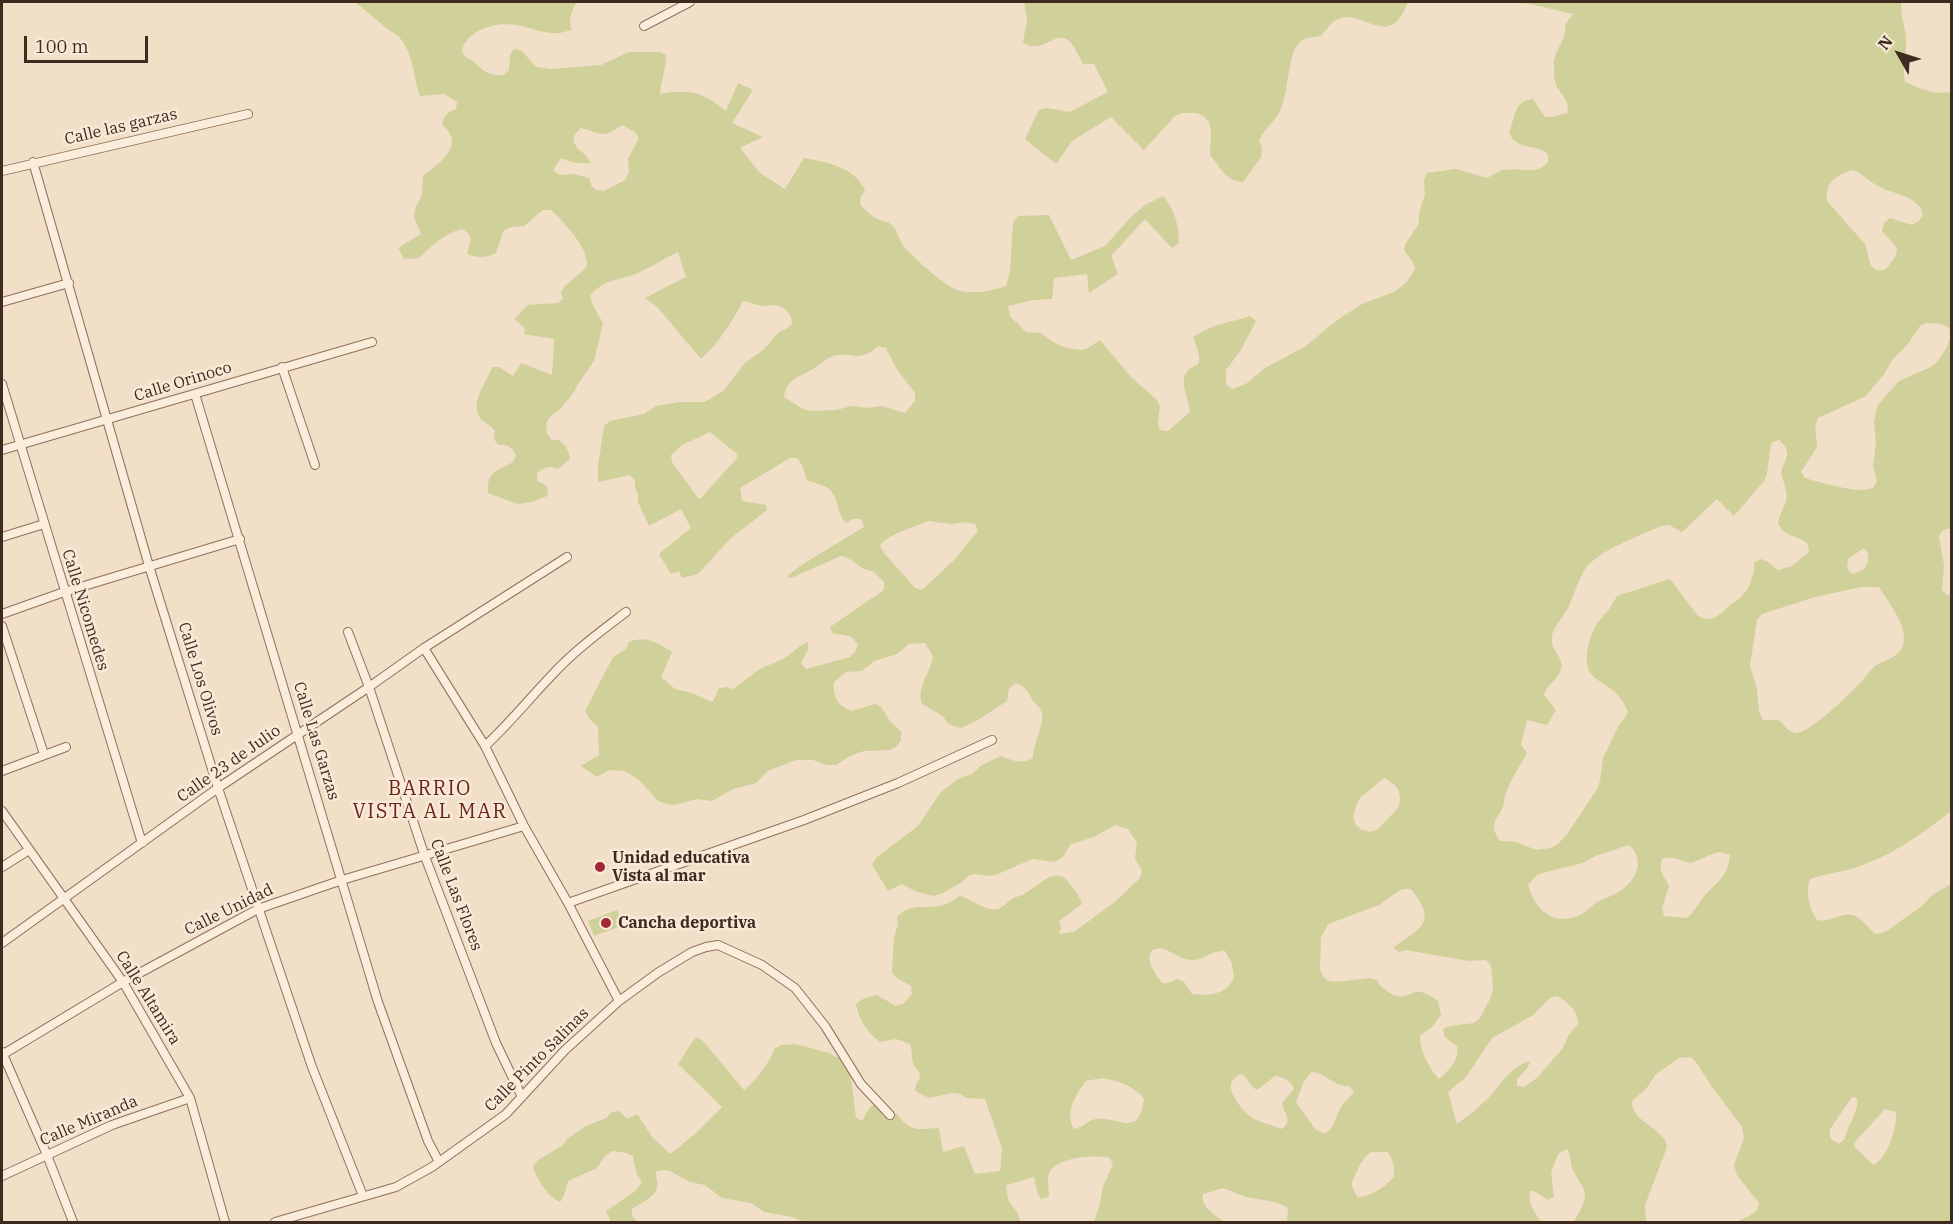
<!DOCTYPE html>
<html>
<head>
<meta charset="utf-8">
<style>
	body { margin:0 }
	#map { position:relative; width:1953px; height:1224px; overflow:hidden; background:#f1dfc7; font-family:"IBM Plex Serif",serif }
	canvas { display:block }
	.frame { position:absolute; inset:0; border:3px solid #3e2a1f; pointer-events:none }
	.north { position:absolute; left:1869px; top:24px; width:60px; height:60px; -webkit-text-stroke:4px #f8ead7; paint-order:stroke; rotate:309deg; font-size:16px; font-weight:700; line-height:24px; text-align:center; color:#3e2a1f }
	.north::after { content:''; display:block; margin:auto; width:21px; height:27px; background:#3e2a1f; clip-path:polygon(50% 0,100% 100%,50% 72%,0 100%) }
	.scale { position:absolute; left:24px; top:36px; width:124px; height:27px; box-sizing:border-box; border:3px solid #3e2a1f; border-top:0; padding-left:8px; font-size:18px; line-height:21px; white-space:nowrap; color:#3e2a1f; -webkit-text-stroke:4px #f8ead7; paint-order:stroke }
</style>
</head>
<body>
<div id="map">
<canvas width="1953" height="1224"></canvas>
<div class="frame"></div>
<div class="north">N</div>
<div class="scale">100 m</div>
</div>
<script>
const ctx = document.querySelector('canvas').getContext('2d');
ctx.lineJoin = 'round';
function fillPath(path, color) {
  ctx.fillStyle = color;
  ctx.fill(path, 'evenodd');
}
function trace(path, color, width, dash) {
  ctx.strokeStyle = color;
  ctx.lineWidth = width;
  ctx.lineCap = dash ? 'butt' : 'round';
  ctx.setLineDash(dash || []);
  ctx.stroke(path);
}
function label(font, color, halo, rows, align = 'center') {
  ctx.font = font + ' "IBM Plex Serif",serif';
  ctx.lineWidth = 5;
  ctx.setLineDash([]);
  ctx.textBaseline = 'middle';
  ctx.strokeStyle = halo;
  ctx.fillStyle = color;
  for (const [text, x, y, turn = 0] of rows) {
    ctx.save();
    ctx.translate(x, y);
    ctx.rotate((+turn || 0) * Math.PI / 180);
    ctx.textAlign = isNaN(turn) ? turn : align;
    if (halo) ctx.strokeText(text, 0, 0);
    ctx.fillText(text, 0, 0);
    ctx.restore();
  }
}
fillPath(new Path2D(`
	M 355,2 L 577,2 C 571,11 568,19 572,30 C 566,31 560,34 554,33 C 541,33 529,27 517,25 C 496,22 467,29 462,51 L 466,58 C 475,60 476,65 483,70 C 489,75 497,75 504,75 L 509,70 L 510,55 L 514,49 L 521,50 L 536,67 L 551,69 L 601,65 L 629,52 L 660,52 L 666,55 C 666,68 661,81 660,94 C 690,89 701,91 726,111 L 738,83 L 753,90 L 732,123 L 763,137 L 740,148 L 760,173 L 785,189 L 804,158 C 827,162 854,167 865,190 L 861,197 L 860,204 C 865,210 871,216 878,219 C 884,222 889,221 894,227 C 898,234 900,242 905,248 C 916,259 946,288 960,291 C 975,294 992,291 1006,286 L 1010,272 L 1013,222 L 1018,216 L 1049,215 L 1071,260 L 1105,246 L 1132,216 L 1145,205 L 1163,196 C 1176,213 1178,223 1179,243 L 1172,248 L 1145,219 L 1111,256 L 1118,274 L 1089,293 L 1087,274 L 1054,278 L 1052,299 L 1033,300 L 1008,306 L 1010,316 L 1026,332 L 1041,333 L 1053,342 L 1066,348 L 1081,350 L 1088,348 L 1100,340 L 1131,377 L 1157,400 L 1160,407 L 1158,423 L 1160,430 L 1168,431 L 1190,412 C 1189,402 1182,385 1184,378 C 1190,358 1209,377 1193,337 C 1213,324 1228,323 1250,316 L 1256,321 L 1241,350 L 1226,370 L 1226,384 L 1232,389 L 1246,384 L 1265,368 L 1306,346 L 1336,321 L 1362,304 L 1394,292 L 1406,283 L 1415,269 L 1413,262 L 1404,250 L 1406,243 L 1418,225 L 1420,209 L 1425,195 L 1424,180 L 1427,173 L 1456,169 L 1487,178 C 1491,176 1496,173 1500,171 C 1517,166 1535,177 1548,162 L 1548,154 C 1535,143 1517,151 1509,133 C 1515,118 1514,100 1533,99 L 1545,117 L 1553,117 L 1567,113 C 1571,99 1560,96 1556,84 C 1554,79 1554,71 1554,65 C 1553,51 1567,41 1565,25 L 1573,14 L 1521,2 L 1901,2 C 1900,17 1907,29 1906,44 C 1906,57 1902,68 1905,82 C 1921,89 1934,95 1951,92 L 1951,332 L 1948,327 L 1941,324 L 1927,323 L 1920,326 L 1907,345 L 1892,360 L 1885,373 L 1866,396 L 1818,418 C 1813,429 1817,436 1817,447 L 1801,472 L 1805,478 C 1823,483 1856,494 1873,488 L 1877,481 L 1873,467 L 1876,442 L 1874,422 L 1877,406 L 1899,381 L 1931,367 L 1937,362 L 1946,349 L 1951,336 L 1951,528 L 1943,530 L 1939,536 L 1944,565 L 1942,590 L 1947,595 L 1952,595 L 1951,811 C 1921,835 1888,858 1851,869 C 1837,873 1823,874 1810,879 C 1805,891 1809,909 1817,920 C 1831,924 1843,909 1857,917 C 1863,920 1869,929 1875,934 L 1885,932 L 1922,906 L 1932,895 L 1951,884 L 1951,1222 L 1736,1222 L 1751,1215 L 1758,1209 L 1759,1203 L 1737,1175 L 1734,1165 L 1744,1138 L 1742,1127 L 1710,1084 L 1696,1062 L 1690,1057 L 1679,1058 L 1656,1074 L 1646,1089 L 1632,1101 C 1632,1124 1664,1126 1667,1147 L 1645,1205 L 1646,1222 L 1574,1222 C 1578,1214 1588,1200 1584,1190 C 1581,1182 1575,1176 1572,1168 C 1570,1161 1571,1155 1567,1149 L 1558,1154 L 1551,1172 L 1554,1197 L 1548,1200 L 1534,1191 L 1530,1191 C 1527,1203 1535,1213 1541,1222 L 1287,1222 L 1288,1208 L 1276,1202 L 1246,1197 L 1223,1188 L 1203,1194 C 1201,1208 1214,1214 1224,1222 L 1094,1222 L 1100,1203 L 1103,1186 L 1113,1165 L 1110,1158 C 1096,1154 1055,1157 1049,1173 C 1047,1180 1049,1189 1049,1197 L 1041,1199 L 1037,1192 L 1034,1177 L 1006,1185 L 1008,1200 L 1017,1212 L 1021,1222 L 805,1222 L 792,1217 L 764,1212 L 751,1203 L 722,1198 L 705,1185 L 690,1182 L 670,1171 L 663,1170 L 656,1171 C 655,1176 658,1182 657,1186 C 656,1198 640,1203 632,1209 L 632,1216 L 637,1222 L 611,1222 L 606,1211 L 634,1192 L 642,1183 L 636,1172 L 633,1156 L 627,1153 L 612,1151 L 605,1156 L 597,1168 L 568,1181 L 564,1196 L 560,1202 C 549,1198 536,1178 533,1167 L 538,1160 L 563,1145 L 567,1139 L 586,1126 L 606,1118 L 612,1112 L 619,1111 L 627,1119 L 637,1114 L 653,1138 L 670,1154 L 695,1134 L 722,1107 L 678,1064 C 685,1055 689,1044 697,1037 L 703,1041 L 744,1090 C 753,1085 772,1059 774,1049 L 781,1045 L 795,1044 L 829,1053 L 842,1060 L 849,1071 L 851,1078 L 856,1118 L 862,1121 C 865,1117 866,1112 869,1109 C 882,1090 901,1123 911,1127 C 919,1131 930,1128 939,1128 L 943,1152 L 964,1146 L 975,1174 L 1000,1171 L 1002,1148 L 985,1099 L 967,1098 L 960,1094 L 952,1093 L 929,1098 L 915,1091 L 916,1084 L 920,1078 L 919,1071 C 909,1063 914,1055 910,1044 L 896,1039 L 880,1042 C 868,1034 858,1018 856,1004 C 863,998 869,996 877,995 L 896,1006 L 903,1004 L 912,994 L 911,986 L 897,978 L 892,973 L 894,938 L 898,924 L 897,917 C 914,897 937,917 959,896 C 971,898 985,912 998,909 C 1004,907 1008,901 1014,898 C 1018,896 1023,895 1027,892 C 1041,884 1056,864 1070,884 C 1075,891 1079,895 1082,904 L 1059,921 L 1061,928 L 1059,934 L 1074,932 L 1116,901 L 1140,878 L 1142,871 L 1135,858 L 1137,843 L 1128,829 L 1115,825 L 1094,837 L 1071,844 L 1062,858 L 1055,862 L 1032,859 L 998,874 L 990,876 L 975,874 L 968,876 L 962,882 L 941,894 L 933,896 L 915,891 L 902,884 L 888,891 L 872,865 L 876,858 L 918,826 L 940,793 L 958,779 L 972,774 L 982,765 L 1001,756 C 1011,761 1024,764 1033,758 C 1033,743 1046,722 1041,711 C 1039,706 1034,703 1032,699 C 1027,690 1025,686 1015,683 L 1009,689 L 1007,701 L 978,720 L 961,728 L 948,724 L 943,716 L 922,704 C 916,687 931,673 933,656 L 925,643 L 909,644 L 897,654 L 874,661 L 862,671 L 846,672 L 834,682 C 833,697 837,706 852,711 L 875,704 L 881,707 L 890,721 L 901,732 L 901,740 L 896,747 L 889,750 L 864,751 L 850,756 L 836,765 L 827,765 L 813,760 L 796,760 L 768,771 L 756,783 L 733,789 L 712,801 L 697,799 L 674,805 L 666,804 L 658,801 L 638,779 L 624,771 L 609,770 L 597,777 L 581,766 L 599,755 L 598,727 L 589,718 L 585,711 L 613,657 L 626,649 L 629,642 C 646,635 657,643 672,652 L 661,677 L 675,689 L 692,693 L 712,702 L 716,696 L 718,689 L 726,687 L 732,689 C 741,685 750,675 759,670 C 768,664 780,662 789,655 C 796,650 800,645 808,642 L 808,650 L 801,663 L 806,669 L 850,657 L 855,652 L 858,645 C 852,634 844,635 833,634 L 830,627 L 884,590 L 884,582 L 873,571 C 860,571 854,558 841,556 L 791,578 L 787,576 L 803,564 L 864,527 L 861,519 L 853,519 L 846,523 C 836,514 840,499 829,489 C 824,485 814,483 807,480 L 802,465 L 797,458 L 790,458 L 740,488 L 742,501 L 766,505 L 767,510 L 731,538 L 698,574 L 682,578 L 679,571 L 671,574 L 659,554 L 691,528 L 681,509 L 649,526 L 638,502 L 638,494 L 635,488 L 635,480 L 630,475 L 598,482 L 598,466 L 604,426 L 610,421 L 644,414 L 656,406 L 679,402 L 704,402 L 710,399 L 723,391 L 745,363 L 763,350 L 779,332 L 786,329 L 792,324 C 792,313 784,305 773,305 C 769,305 766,307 763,306 C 756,305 749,302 743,301 C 731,323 719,343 701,359 L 658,308 L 645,298 L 686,277 L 678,252 C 665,258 653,266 640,272 C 623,280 602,279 590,296 L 592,304 L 603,323 L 594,361 L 580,381 L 572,395 L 561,408 L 549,418 L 546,425 L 547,434 L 552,440 L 559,440 C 566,446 569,450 570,459 L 558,469 C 549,466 544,467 537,473 L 537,481 L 544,484 L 548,489 L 547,496 L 532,502 L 517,504 L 488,493 C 486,471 498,471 513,462 L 516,455 C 511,447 508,444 498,445 L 494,439 L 495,431 C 491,424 482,423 479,416 C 471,398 487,383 492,367 L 499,367 L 513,376 L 521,363 L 552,375 L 554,339 L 524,334 L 525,328 L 514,319 L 528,305 L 558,303 L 563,299 L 561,292 L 565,286 L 587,267 C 589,247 564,223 551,210 L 543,210 L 524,226 C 497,227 505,232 496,253 C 486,258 478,258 467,254 L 471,239 L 468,233 L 462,229 C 446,232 431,247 419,258 L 404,259 L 398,248 L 421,234 L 414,217 L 415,209 L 422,195 L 423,176 C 439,163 467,145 442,125 C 444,116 447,112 456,109 L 457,102 L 444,94 L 420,96 C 412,75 414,42 390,31 ZM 622,125 L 635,132 L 639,138 L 628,159 L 629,173 L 625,180 L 604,191 L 596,190 L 591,185 L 589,178 L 574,174 L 559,175 L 553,170 L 561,158 L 576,163 L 591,163 C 585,149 562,145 581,128 C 603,134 602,139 622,125 ZM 1852,170 C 1863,173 1866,179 1876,185 C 1891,194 1919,195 1923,215 L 1919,221 L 1912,225 L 1890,218 L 1884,223 L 1882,231 L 1897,248 L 1896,256 L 1886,269 L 1878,271 L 1871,266 L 1865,244 L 1827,201 C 1825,182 1836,176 1852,170 ZM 878,346 L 886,348 L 896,368 L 915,393 L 915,401 L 905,413 L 882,406 L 867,408 L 852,406 L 836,410 L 812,411 L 803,409 L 784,397 C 788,377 798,378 813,369 C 820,365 826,358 833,356 C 853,351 858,364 878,346 ZM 710,432 L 737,454 L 737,458 L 700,499 L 698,498 L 672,462 L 671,455 L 682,445 ZM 1779,440 C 1793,453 1786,457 1781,472 C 1783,482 1788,491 1786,501 C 1784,509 1779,515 1778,524 C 1787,539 1797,534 1808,544 L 1809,552 L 1792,566 L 1778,570 L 1767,561 L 1760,559 L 1754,563 C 1755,574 1750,587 1743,595 C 1740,599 1735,601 1731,604 C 1721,614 1712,624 1698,616 L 1670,579 L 1617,596 C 1614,601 1611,607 1607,612 C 1603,617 1598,621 1595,627 C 1588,642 1580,667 1596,679 C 1611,689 1622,694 1628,713 L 1619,725 L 1603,758 L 1600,781 L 1597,789 L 1568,833 L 1558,844 L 1551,848 L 1536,850 L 1516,842 L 1500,841 C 1487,822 1498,821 1503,806 C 1505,800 1503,802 1505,796 C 1508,784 1521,764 1527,753 L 1521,745 L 1527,720 L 1547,725 L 1556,710 L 1544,695 C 1547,684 1558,680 1561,669 C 1565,657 1549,650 1552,635 C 1555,625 1563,617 1568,608 C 1574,595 1578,581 1585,569 C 1596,552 1641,535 1661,526 L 1669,525 L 1682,532 L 1717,499 L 1734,516 L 1764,481 L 1767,474 L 1771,443 ZM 928,521 L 951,524 L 967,522 L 975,524 L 978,531 L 954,560 L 922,590 L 915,588 L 884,553 L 880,546 C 887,534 915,527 928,521 ZM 1864,548 L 1868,554 L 1868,562 L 1864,569 L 1854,574 L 1850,573 L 1847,567 L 1848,559 ZM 1861,587 L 1879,587 C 1888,603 1909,625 1903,646 C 1899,658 1883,660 1874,667 C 1869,671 1866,676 1862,681 C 1852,692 1811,732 1797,733 C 1789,733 1784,725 1779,720 L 1763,720 L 1759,712 L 1757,689 L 1750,666 L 1757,620 L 1762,614 L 1815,597 ZM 1384,778 L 1394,784 L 1399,791 L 1400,799 L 1399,807 L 1377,830 L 1370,832 L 1362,830 L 1356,825 L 1353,817 L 1357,803 L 1361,797 ZM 1629,845 C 1646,860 1636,881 1620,891 C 1614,896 1606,897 1599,901 C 1592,905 1587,911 1580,915 C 1554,927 1535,910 1528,885 L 1538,874 L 1583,863 L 1598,855 ZM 1719,852 L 1730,855 C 1728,878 1715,883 1702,899 C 1697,906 1693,913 1687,918 L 1664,916 L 1662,908 L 1669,886 C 1664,876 1658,871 1662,859 C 1674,855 1680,861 1691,863 C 1701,860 1709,854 1719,852 ZM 1403,889 L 1411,889 C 1438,924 1422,926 1393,948 L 1399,952 L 1406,950 L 1469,961 L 1486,960 L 1491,965 L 1493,989 L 1491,997 L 1480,1018 L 1474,1023 L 1450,1026 L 1443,1029 L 1445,1037 L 1457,1046 C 1460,1060 1449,1070 1439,1079 C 1430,1070 1419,1049 1420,1036 L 1432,1027 L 1441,1015 L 1438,1001 C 1432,997 1423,990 1415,992 C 1412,993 1409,995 1406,996 C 1395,999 1382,990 1377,980 L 1370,978 L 1336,982 L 1328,981 L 1323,976 L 1320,969 L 1321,937 L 1328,924 L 1379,905 L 1397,892 ZM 1160,948 C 1171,950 1181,960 1192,960 C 1205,960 1210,950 1225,951 L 1232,964 L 1234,979 C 1224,995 1210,996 1192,994 L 1184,982 L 1177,979 L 1169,983 L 1162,983 C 1155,973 1145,962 1152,950 ZM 1558,996 C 1569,1004 1578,1010 1578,1024 L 1569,1035 L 1562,1049 L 1537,1078 L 1524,1087 L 1517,1086 L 1517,1079 L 1527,1068 L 1531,1061 C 1510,1065 1499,1089 1484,1102 C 1476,1110 1466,1117 1457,1124 L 1448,1092 L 1466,1077 L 1492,1038 L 1532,1016 L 1550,998 ZM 1312,1072 C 1326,1073 1334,1087 1349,1086 L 1354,1091 C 1351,1097 1344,1101 1341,1107 C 1335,1117 1335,1127 1325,1134 L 1315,1129 L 1296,1102 L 1304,1081 ZM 1240,1074 C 1248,1076 1249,1086 1257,1090 L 1275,1076 C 1282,1076 1292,1081 1294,1089 L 1282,1103 C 1283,1113 1295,1122 1281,1129 C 1272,1125 1262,1123 1254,1119 C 1245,1114 1229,1095 1231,1084 C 1231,1080 1237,1076 1240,1074 ZM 1102,1078 C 1115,1080 1137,1087 1144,1099 C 1139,1139 1118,1116 1096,1119 C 1088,1120 1083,1128 1074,1129 C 1064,1113 1076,1094 1086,1081 ZM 1852,1097 L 1857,1098 C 1860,1111 1847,1125 1845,1139 L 1839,1144 L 1832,1140 L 1830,1137 L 1830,1129 ZM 1885,1109 L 1896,1112 C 1898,1126 1887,1160 1873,1165 L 1854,1146 L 1855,1142 ZM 1372,1152 L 1387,1152 C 1394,1160 1394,1166 1394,1177 C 1386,1186 1369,1198 1357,1197 L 1351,1184 C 1357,1173 1361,1157 1372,1152 Z
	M 1024,2 L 1408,2 C 1405,8 1402,17 1396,22 C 1379,37 1357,10 1338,19 C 1331,22 1326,30 1321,36 C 1315,37 1304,37 1299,43 C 1287,55 1289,94 1280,111 C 1274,122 1263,130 1259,141 L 1262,148 L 1261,157 L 1243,182 C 1225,181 1221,168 1210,155 L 1211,132 L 1209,122 L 1204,116 L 1197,113 L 1182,113 L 1175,116 L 1144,150 L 1111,117 L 1072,141 L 1056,164 L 1025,139 L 1039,110 L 1046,108 L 1070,112 L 1108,92 L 1094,64 L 1083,64 C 1079,57 1076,49 1071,43 C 1058,26 1041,57 1023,42 L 1027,20 Z
	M 617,910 L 624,925 L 594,936 L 588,921 Z`), '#d0d09a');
const street = new Path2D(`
	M 644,26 L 690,2
	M 33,162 L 149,566 L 218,788 L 312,1067 L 363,1196
	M 2,171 L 248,114
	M 2,302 L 69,283
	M 282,367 L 315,465
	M 2,384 L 142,843
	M 195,394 L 378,1002 L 428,1141 L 439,1162
	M 2,450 L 372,342
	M 2,537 L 44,524
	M 2,614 L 64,592 L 240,539
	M 2,626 L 44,754
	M 348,632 L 369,687 L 424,854 L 496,1043 L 522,1097
	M 424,648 L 485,746 L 524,826 L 568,903 L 619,1001
	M 485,746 C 509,724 529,699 552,675 C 574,651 600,632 626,612
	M 2,771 L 66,747
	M 2,811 L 123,982 L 190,1098 L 225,1222
	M 2,867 L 29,850
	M 568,903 L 804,820 L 898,783 L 992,740
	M 2,943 L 218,788 L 369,687 L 424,648 L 567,557
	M 2,1052 L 47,1155 L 73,1222
	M 2,1055 L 123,982 L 258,909 L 342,880 L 524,826
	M 2,1176 L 112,1125 L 190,1098
	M 275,1222 L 396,1187 L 432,1167 L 506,1114 L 565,1050 L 619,1001 L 659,972 L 692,952 L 706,947 L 718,945 L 762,965 L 795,988 L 825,1026 L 861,1084 L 890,1115`);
trace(street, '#8e705b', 10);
trace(street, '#fbeddb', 8);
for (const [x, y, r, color] of [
	[600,867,6,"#a12737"],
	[606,923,6,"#a12737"]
]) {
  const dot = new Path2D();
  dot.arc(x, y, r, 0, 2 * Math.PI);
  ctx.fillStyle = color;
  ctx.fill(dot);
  trace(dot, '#f8ead7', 2);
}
label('16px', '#3e2a1f', '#f8ead7', [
	["Calle las garzas",121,127,-13],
	["Calle Orinoco",183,382,-17],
	["Calle Nicomedes",85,610,73],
	["Calle Los Olivos",200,679,73],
	["Calle Las Garzas",316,741,73],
	["Calle 23 de Julio",229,764,-35],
	["Calle Las Flores",456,895,69],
	["Calle Unidad",229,910,-26],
	["Calle Altamira",148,998,58],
	["Calle Pinto Salinas",537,1060,-45],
	["Calle Miranda",89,1121,-23]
]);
label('bold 16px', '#3e2a1f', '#f8ead7', [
	["Unidad educativa",612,858],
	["Vista al mar",612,876],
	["Cancha deportiva",618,923]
], 'left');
ctx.letterSpacing = '1.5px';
label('20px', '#6d231c', '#f8ead7', [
	["BARRIO",430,789],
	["VISTA AL MAR",430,812]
]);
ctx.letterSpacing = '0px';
</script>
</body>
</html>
